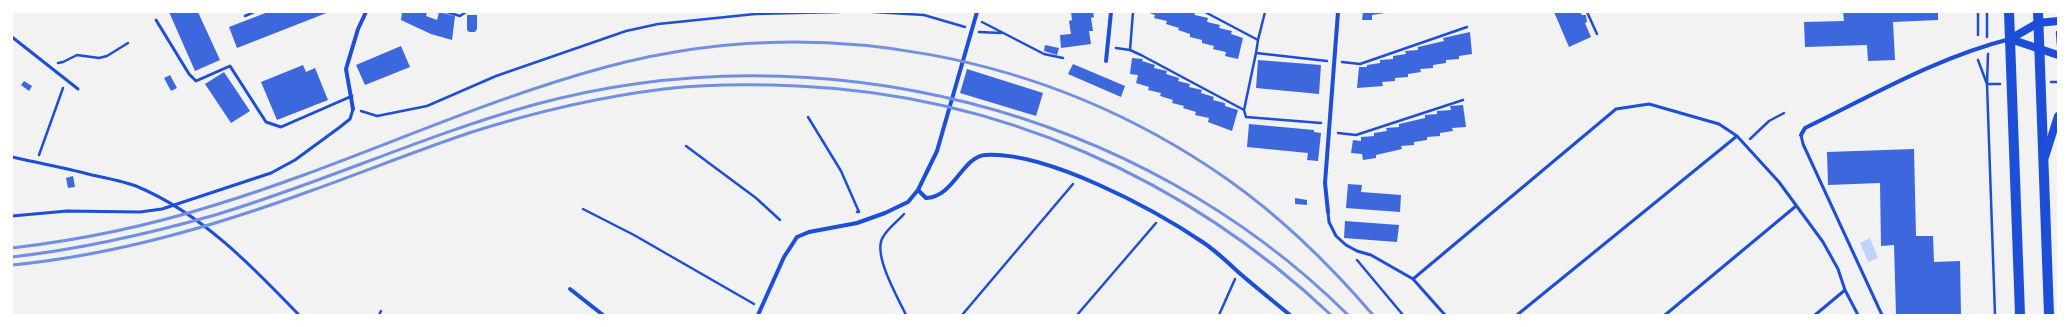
<!DOCTYPE html>
<html>
<head>
<meta charset="utf-8">
<style>
	body { margin:0 }
	#map { position:relative; width:2070px; height:327px; overflow:hidden; background:#f2f2f2; font-family:"Golos Text",sans-serif }
	canvas { display:block }
	.frame { position:absolute; inset:0; border:13px solid #fff; pointer-events:none }
</style>
</head>
<body>
<div id="map">
<canvas width="2070" height="327"></canvas>
<div class="frame"></div>
</div>
<script>
const ctx = document.querySelector('canvas').getContext('2d');
ctx.lineJoin = 'round';
function fillPath(path, color) {
  ctx.fillStyle = color;
  ctx.fill(path, 'evenodd');
}
function trace(path, color, width, dash) {
  ctx.strokeStyle = color;
  ctx.lineWidth = width;
  ctx.lineCap = dash ? 'butt' : 'round';
  ctx.setLineDash(dash || []);
  ctx.stroke(path);
}
fillPath(new Path2D(`
	M 1870,238 L 1878,258 L 1868,262 L 1860,243 Z`), '#bfd3fe');
fillPath(new Path2D(`
	M 169,12 L 198,12 L 220,60 L 195,71 Z
	M 268,12 L 329,12 L 237,48 L 229,27 Z
	M 402,12 L 427,12 L 426,16 L 437,20 L 439,12 L 455,16 L 452,40 L 431,34 L 401,20 Z
	M 1071,12 L 1093,12 L 1094,17 L 1091,18 L 1093,31 L 1089,31 L 1091,44 L 1061,48 L 1060,35 L 1071,34 L 1069,21 L 1072,20 Z
	M 1147,12 L 1194,12 L 1195,15 L 1208,18 L 1207,22 L 1220,25 L 1219,28 L 1232,31 L 1231,34 L 1243,38 L 1238,59 L 1225,56 L 1226,52 L 1213,49 L 1214,46 L 1202,43 L 1202,40 L 1190,37 L 1190,34 L 1178,30 L 1179,28 L 1166,24 L 1167,21 L 1154,18 L 1155,15 Z
	M 1363,12 L 1385,12 L 1385,13 L 1372,15 L 1372,20 L 1362,20 Z
	M 1554,12 L 1580,12 L 1582,15 L 1586,15 L 1587,22 L 1585,23 L 1591,37 L 1569,47 Z
	M 1843,12 L 1938,12 L 1938,20 L 1893,22 L 1895,60 L 1868,61 L 1867,45 L 1805,47 L 1804,22 L 1844,21 Z
	M 467,15 L 477,15 L 477,29 L 475,32 L 469,32 L 467,30 Z
	M 1470,32 L 1472,54 L 1459,56 L 1459,59 L 1446,60 L 1446,63 L 1433,65 L 1433,68 L 1420,69 L 1421,72 L 1408,74 L 1408,77 L 1395,78 L 1395,81 L 1382,82 L 1383,86 L 1357,88 L 1359,67 L 1367,67 L 1367,65 L 1380,63 L 1380,60 L 1393,59 L 1393,56 L 1406,54 L 1405,51 L 1418,50 L 1418,47 L 1444,41 L 1443,38 Z
	M 1045,45 L 1059,48 L 1057,55 L 1044,51 Z
	M 401,46 L 410,67 L 365,85 L 356,65 Z
	M 1132,58 L 1143,59 L 1142,61 L 1155,65 L 1154,68 L 1167,71 L 1166,74 L 1179,78 L 1178,81 L 1190,84 L 1189,87 L 1202,90 L 1201,93 L 1214,97 L 1213,100 L 1225,103 L 1225,106 L 1238,110 L 1232,131 L 1208,122 L 1209,118 L 1195,115 L 1196,112 L 1183,108 L 1184,106 L 1172,103 L 1173,100 L 1160,96 L 1161,93 L 1148,90 L 1149,87 L 1136,83 L 1138,75 L 1130,74 Z
	M 1258,60 L 1321,65 L 1319,94 L 1256,88 Z
	M 1073,64 L 1125,86 L 1121,97 L 1068,74 Z
	M 303,65 L 306,72 L 315,68 L 328,100 L 277,120 L 261,82 Z
	M 967,69 L 1043,93 L 1036,116 L 960,93 Z
	M 224,72 L 250,111 L 231,123 L 205,84 Z
	M 170,75 L 177,88 L 171,91 L 164,78 Z
	M 24,81 L 32,86 L 29,91 L 21,85 Z
	M 1463,105 L 1466,127 L 1452,128 L 1453,131 L 1440,133 L 1440,136 L 1427,137 L 1427,140 L 1414,142 L 1414,145 L 1401,146 L 1402,149 L 1376,155 L 1376,158 L 1363,160 L 1362,154 L 1351,153 L 1353,140 L 1361,141 L 1361,137 L 1374,136 L 1374,133 L 1387,131 L 1386,128 L 1399,127 L 1399,124 L 1425,118 L 1425,115 L 1437,114 L 1437,111 L 1451,110 L 1450,106 Z
	M 1249,124 L 1314,130 L 1314,132 L 1321,133 L 1318,161 L 1307,160 L 1308,153 L 1247,147 Z
	M 1914,149 L 1916,236 L 1933,236 L 1934,262 L 1960,261 L 1961,315 L 1896,315 L 1894,245 L 1881,246 L 1880,183 L 1828,185 L 1827,152 Z
	M 73,176 L 75,187 L 68,188 L 66,178 Z
	M 1348,184 L 1362,185 L 1361,192 L 1401,195 L 1400,212 L 1346,208 Z
	M 1295,198 L 1307,200 L 1307,205 L 1295,204 Z
	M 1345,221 L 1399,225 L 1397,242 L 1344,238 Z`), '#3d67dc');
trace(new Path2D(`
	M 447,12 L 460,16 L 466,12
	M 873,12 L 924,15 L 965,27
	M 1205,12 L 1258,40 L 1256,53
	M 1587,12 L 1597,34
	M 1978,12 L 1978,35
	M 1987,12 L 1987,37
	M 245,16 L 254,12
	M 982,22 L 1044,54 L 1063,58
	M 979,32 L 1001,33
	M 2057,32 L 2058,45
	M 1258,40 L 1265,12
	M 1116,48 L 1130,50 L 1141,55 L 1244,110 L 1246,117 L 1321,123
	M 1130,50 L 1133,12
	M 1988,54 L 1987,84 L 1995,315
	M 1978,60 L 1987,84 L 2000,84
	M 1342,62 L 1360,64 L 1467,27
	M 58,63 L 63,62 L 77,55 L 99,58 L 107,56 L 128,43
	M 2051,82 L 2058,82
	M 1244,110 L 1256,53 L 1327,61
	M 361,111 L 377,116 L 427,106 L 496,76 L 626,31 L 658,24 L 755,14 L 839,12
	M 808,117 L 841,171 L 859,212 L 857,212
	M 1338,133 L 1356,135 L 1463,100
	M 1750,139 L 1769,121 L 1784,113
	M 686,146 L 756,198 L 780,220
	M 39,155 L 63,88
	M 583,209 L 634,235 L 754,304
	M 904,214 C 898,221 888,228 883,237 C 872,254 898,298 906,315
	M 1357,260 L 1403,315
	M 379,315 L 381,311
	M 962,315 L 1073,184
	M 1077,315 L 1156,223
	M 1219,315 L 1235,279`), '#1d4ed8', 2.5);
trace(new Path2D(`
	M 156,20 L 189,74 L 196,81 L 230,66 L 266,122 L 281,127 L 352,96
	M 12,37 L 78,89
	M 1801,135 L 1803,144 L 1882,315
	M 12,157 C 39,163 65,168 92,175 C 107,178 122,181 136,186 C 201,213 251,265 299,315
	M 1328,212 L 1329,222 L 1336,236 L 1346,245 L 1357,251 L 1371,255 L 1413,279 L 1445,315
	M 12,216 L 67,211 L 140,212 L 162,209 L 271,173 L 295,160 L 340,127 L 350,119 L 353,109
	M 1413,279 L 1616,109 L 1649,104 L 1719,124 L 1737,136 L 1779,182 L 1823,242 L 1838,269 L 1845,290 L 1858,315
	M 1517,315 L 1737,136
	M 1665,315 L 1796,206
	M 1815,315 L 1845,290`), '#1d4ed8', 3);
trace(new Path2D(`
	M 1106,61 L 1111,12
	M 353,109 L 346,69 L 358,29 L 366,12
	M 1801,135 L 1805,128 C 1871,96 1938,57 2010,39
	M 918,190 L 926,198 C 954,197 962,157 985,155 C 1046,151 1154,209 1204,243 C 1216,251 1226,261 1236,270 C 1254,286 1272,300 1290,315
	M 1328,212 L 1325,183 L 1338,12
	M 570,289 L 603,315
	M 758,315 L 784,257 L 797,237 L 809,232 L 857,223 L 885,213 L 908,202 L 918,190 L 937,151 L 977,12`), '#1d4ed8', 4);
trace(new Path2D(`
	M 2010,39 L 2038,23 L 2058,21
	M 2010,39 L 2058,55
	M 2045,157 L 2058,116`), '#1d4ed8', 8);
trace(new Path2D(`
	M 2009,12 L 2020,315
	M 2038,12 L 2049,315`), '#1d4ed8', 10);
trace(new Path2D(`
	M 12,248 C 81,240 148,226 215,205 C 347,165 472,103 606,67 C 818,10 1047,53 1227,179 C 1281,217 1330,265 1373,315
	M 12,257 C 81,249 148,234 215,215 C 322,183 425,135 533,105 C 816,27 1139,107 1348,315
	M 12,265 C 115,255 215,226 313,190 C 366,171 418,150 472,132 C 535,112 599,97 664,89 C 709,84 754,84 798,86 C 999,95 1186,178 1331,315`), '#7290e2', 3);
</script>
</body>
</html>
